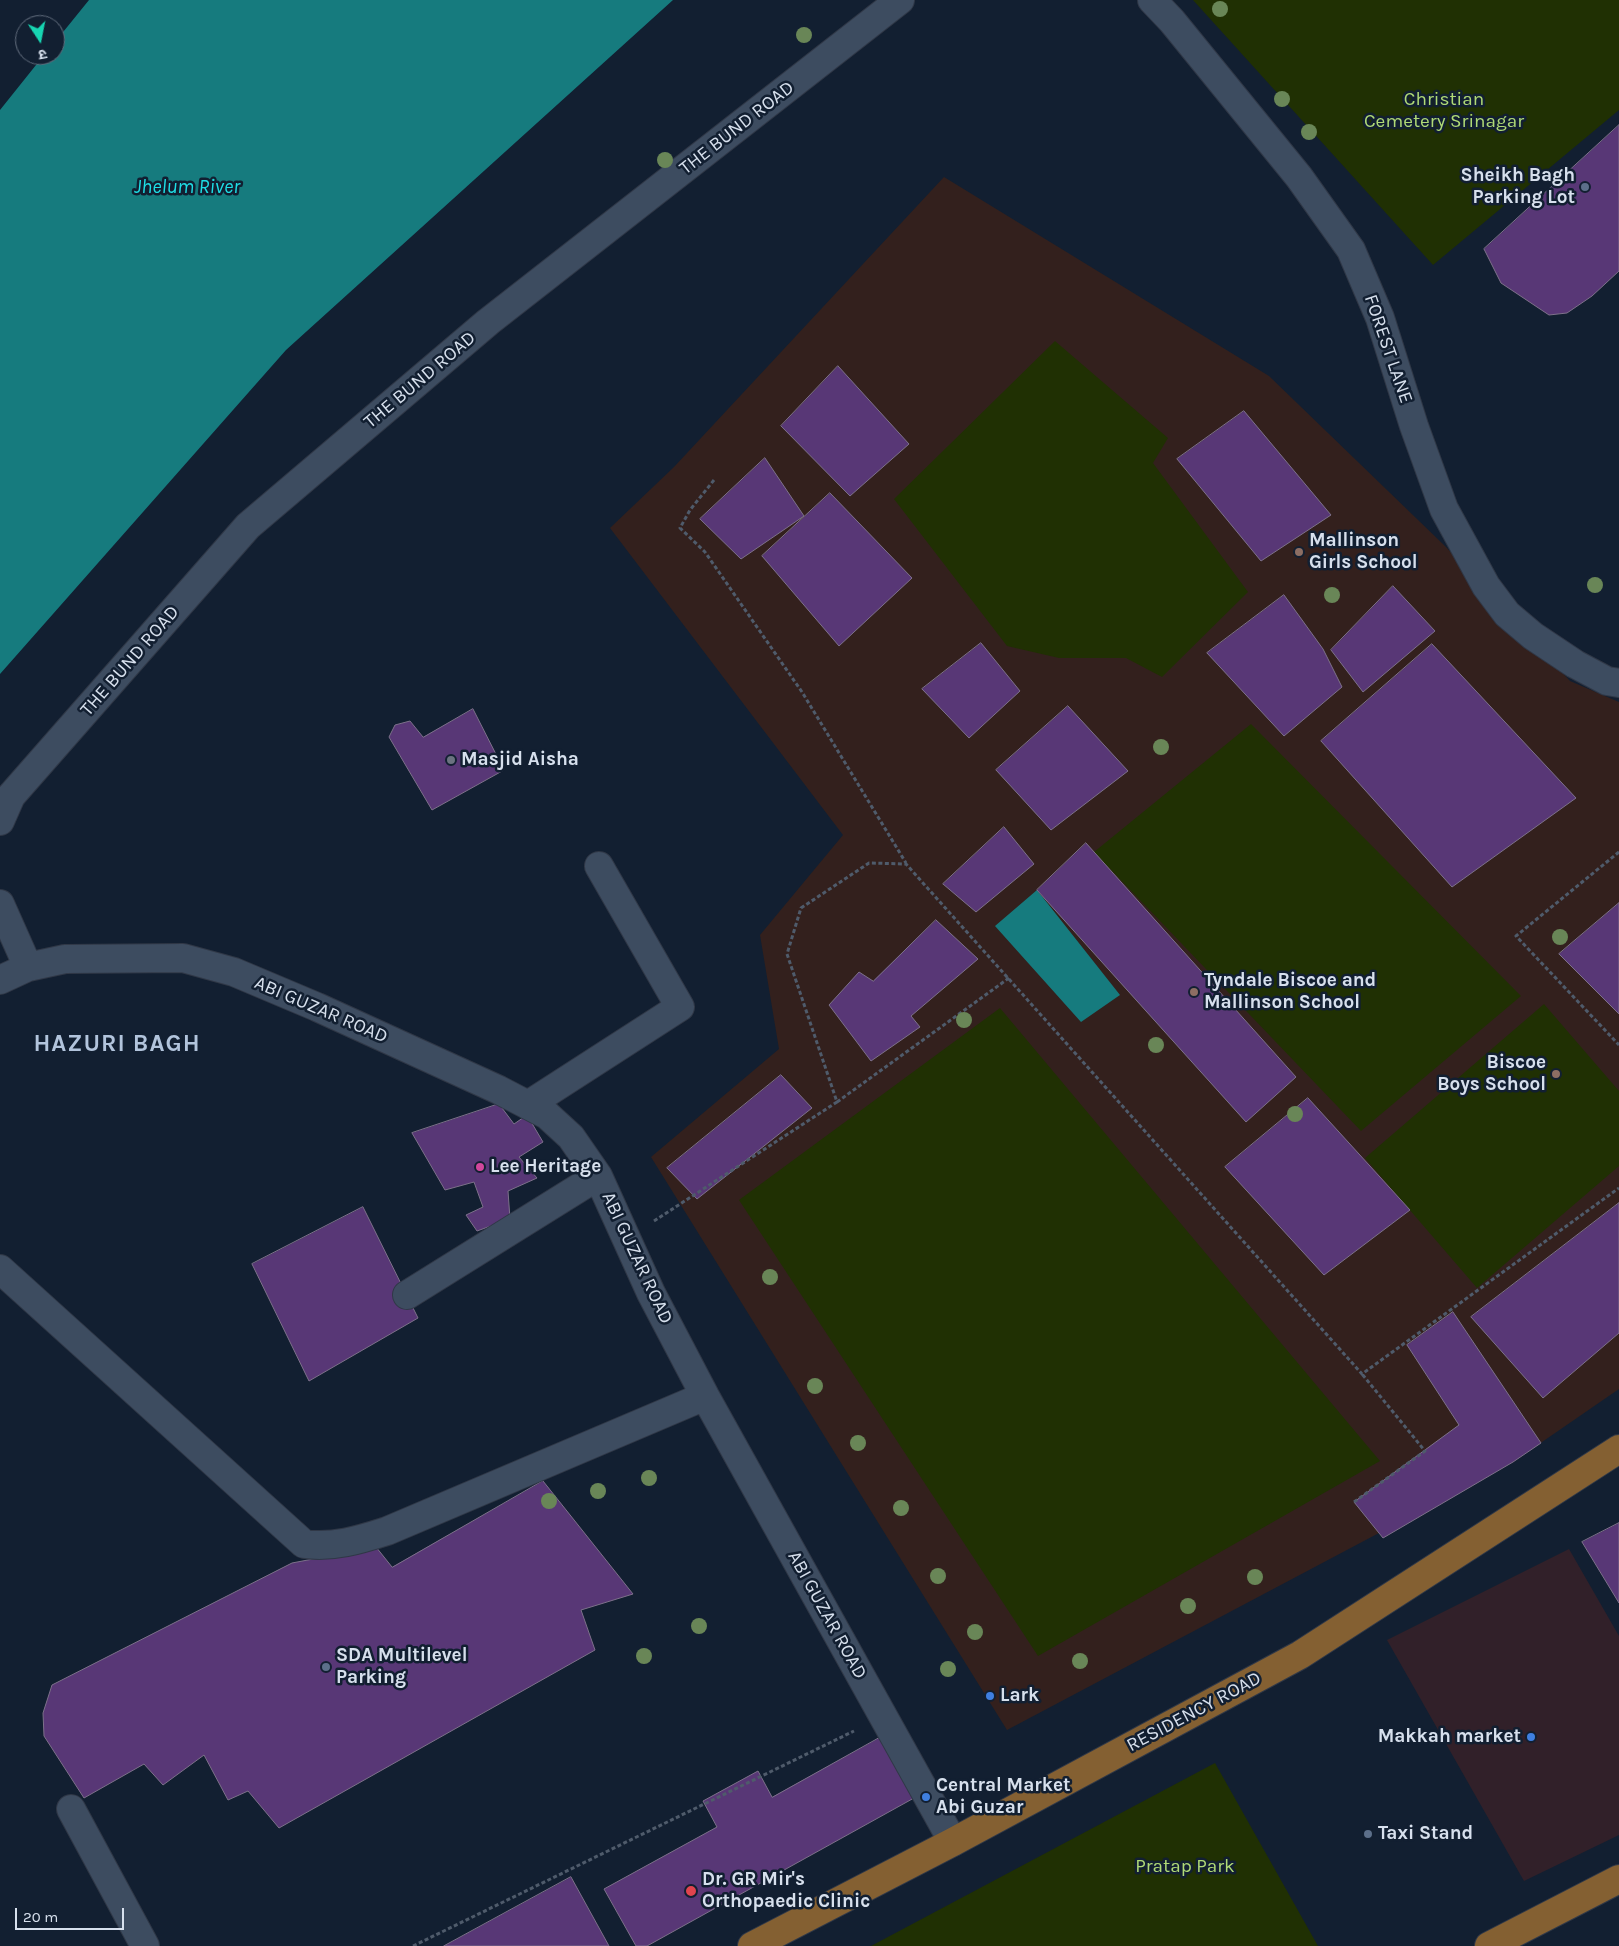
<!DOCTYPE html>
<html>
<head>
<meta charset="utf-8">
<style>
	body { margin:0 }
	#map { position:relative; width:1619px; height:1946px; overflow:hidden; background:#121f31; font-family:Karla,"Noto Sans Devanagari",sans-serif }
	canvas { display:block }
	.north { position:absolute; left:15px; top:15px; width:50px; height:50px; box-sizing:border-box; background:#121f31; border:1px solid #616c7c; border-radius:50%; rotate:169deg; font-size:14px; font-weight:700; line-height:20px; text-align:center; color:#d7e0ed }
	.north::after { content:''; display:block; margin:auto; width:18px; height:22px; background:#17d5b2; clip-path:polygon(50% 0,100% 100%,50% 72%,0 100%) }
	.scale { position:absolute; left:15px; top:1908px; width:109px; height:22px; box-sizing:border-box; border:2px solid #d7e0ed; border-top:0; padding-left:6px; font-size:15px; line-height:18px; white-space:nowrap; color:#d7e0ed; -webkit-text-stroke:4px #121f31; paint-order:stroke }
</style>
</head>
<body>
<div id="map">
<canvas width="1619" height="1946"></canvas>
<div class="north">उ</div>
<div class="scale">20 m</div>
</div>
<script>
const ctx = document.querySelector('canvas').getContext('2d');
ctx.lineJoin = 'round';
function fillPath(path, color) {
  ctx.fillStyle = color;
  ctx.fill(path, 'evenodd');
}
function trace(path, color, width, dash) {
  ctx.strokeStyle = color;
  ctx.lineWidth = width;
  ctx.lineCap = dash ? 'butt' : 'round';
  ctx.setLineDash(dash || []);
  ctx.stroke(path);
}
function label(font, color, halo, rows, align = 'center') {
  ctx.font = font + ' Karla,sans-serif';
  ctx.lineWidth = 5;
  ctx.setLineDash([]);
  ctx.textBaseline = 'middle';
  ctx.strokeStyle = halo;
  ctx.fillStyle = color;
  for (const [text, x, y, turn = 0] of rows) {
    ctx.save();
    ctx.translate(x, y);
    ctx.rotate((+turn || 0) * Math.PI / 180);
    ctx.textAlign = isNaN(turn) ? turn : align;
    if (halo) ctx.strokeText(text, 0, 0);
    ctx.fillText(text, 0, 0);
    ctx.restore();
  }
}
fillPath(new Path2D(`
	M 1569,1549 L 1619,1636 L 1619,1835 L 1524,1881 L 1387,1640 Z`), '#312029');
fillPath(new Path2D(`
	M 944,177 L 1269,376 L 1446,547 L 1570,681 L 1619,702 L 1619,1389 L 1513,1462 L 1007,1730 L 651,1157 L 779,1049 L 760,935 L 843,835 L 610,528 L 674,467 Z`), '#33201d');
fillPath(new Path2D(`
	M 1193,0 L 1619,0 L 1619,110 L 1433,265 Z
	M 1055,341 L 1168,438 L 1153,463 L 1248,592 L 1162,677 L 1126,658 L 1059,658 L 1007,646 L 894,499 Z
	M 1251,724 L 1521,996 L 1361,1131 L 1094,852 Z
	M 1544,1004 L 1619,1091 L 1619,1166 L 1477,1288 L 1365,1158 Z
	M 1000,1008 L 1380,1461 L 1038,1656 L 739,1200 Z
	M 1215,1763 L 1318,1946 L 871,1946 Z`), '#203003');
fillPath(new Path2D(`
	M 89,0 L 673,0 L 286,350 L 0,674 L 0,110 L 44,55 L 55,55 L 55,42 Z
	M 1037,890 L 1120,995 L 1081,1022 L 995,926 Z`), '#167b7e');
const building = new Path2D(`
	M 1619,125 L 1619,271 L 1592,296 L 1567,313 L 1549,315 L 1501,283 L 1484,249 Z
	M 838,366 L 909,444 L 850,496 L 781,426 Z
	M 1244,411 L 1331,515 L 1261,561 L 1177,459 Z
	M 765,458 L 804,516 L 741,559 L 700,519 Z
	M 830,493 L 912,578 L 839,646 L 762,556 Z
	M 1393,586 L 1435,631 L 1363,692 L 1331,650 Z
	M 1284,595 L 1323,649 L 1342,687 L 1284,736 L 1207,653 Z
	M 981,643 L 1020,691 L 969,738 L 922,689 Z
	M 1432,644 L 1576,798 L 1452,887 L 1321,741 Z
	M 1068,706 L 1128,771 L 1051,830 L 996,770 Z
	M 473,709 L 504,770 L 432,810 L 389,737 L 395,725 L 410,721 L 423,737 Z
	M 1004,827 L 1034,864 L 976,912 L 943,884 Z
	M 1086,843 L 1296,1077 L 1246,1122 L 1037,890 Z
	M 1619,903 L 1619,1014 L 1559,954 Z
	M 936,920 L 978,959 L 911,1016 L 920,1027 L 871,1061 L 829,1005 L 859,972 L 873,981 Z
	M 781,1075 L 812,1108 L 697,1199 L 667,1168 Z
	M 1308,1098 L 1410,1210 L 1324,1275 L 1225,1167 Z
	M 499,1104 L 514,1124 L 527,1115 L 543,1142 L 519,1157 L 537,1178 L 508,1191 L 510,1219 L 477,1231 L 466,1215 L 483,1207 L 474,1182 L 445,1190 L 412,1133 Z
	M 1619,1203 L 1619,1333 L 1543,1398 L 1471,1317 Z
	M 363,1207 L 418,1318 L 309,1381 L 252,1264 Z
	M 1453,1312 L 1541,1443 L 1513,1462 L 1383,1538 L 1354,1502 L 1459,1425 L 1407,1345 Z
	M 543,1481 L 633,1594 L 581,1610 L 595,1650 L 279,1828 L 248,1791 L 228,1800 L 204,1755 L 163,1785 L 144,1764 L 84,1798 L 44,1736 L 43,1713 L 52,1685 L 292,1563 L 376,1547 L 392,1567 Z
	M 1619,1523 L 1619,1603 L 1582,1542 Z
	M 890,1732 L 923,1793 L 647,1946 L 636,1946 L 604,1889 L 717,1827 L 703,1801 L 758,1771 L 772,1797 Z
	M 571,1877 L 609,1946 L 444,1946 Z`);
fillPath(building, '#583776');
trace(building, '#7d718a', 1);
const minor = new Path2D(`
	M 1152,0 L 1172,21 L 1299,177 L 1351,250 L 1380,318 L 1414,426 L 1444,509 L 1486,586 L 1507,614 L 1533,636 L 1575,664 L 1607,681 L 1619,683
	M 0,821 L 11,796 L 248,526 L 488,322 L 900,0
	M 0,904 L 28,967
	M 0,980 L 28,967 L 65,959 L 183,958 L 234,972 L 317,1007 L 499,1090 L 547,1115 L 571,1137 L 598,1176 L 651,1293 L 705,1396 L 953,1842
	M 528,1105 L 680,1007 L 599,866
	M 0,1269 L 304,1544 C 333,1548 359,1540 387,1531 L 705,1396
	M 407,1295 L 598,1176
	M 71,1809 L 145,1946`);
const major = new Path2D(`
	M 752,1946 L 953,1842 L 1300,1655 L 1619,1449
	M 1489,1946 L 1619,1879`);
trace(minor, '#303847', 30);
trace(major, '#303847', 30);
trace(new Path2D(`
	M 714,480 L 690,510 L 680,528 L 705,552 L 802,692 L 906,863
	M 1619,852 L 1516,936 L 1619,1045
	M 837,1102 L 1009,978
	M 654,1221 L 837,1102 L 787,954 L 801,908 L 869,863 L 906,864 L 1362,1374 L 1619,1188
	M 1354,1502 L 1425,1451 L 1362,1374
	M 413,1946 L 854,1731`), '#4f5b6b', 3, [4, 2.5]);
trace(minor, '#3d4c60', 28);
trace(major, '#846032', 28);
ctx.fillStyle = '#698657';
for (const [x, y] of [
	[1220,9],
	[804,35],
	[1282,99],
	[1309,132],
	[665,160],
	[1595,585],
	[1332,595],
	[1161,747],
	[1560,937],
	[964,1020],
	[1156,1045],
	[1295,1114],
	[770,1277],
	[815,1386],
	[858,1443],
	[649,1478],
	[598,1491],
	[549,1501],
	[901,1508],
	[938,1576],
	[1255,1577],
	[1188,1606],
	[699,1626],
	[975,1632],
	[644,1656],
	[1080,1661],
	[948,1669]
]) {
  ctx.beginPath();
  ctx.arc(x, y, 8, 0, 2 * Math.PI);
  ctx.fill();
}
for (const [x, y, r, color] of [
	[1585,187,5,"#5c6f8a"],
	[1299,552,5,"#8d6e63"],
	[451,760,5,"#6b7280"],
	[1194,992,5,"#8d6e63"],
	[1556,1074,5,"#8d6e63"],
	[480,1167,5,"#d1479c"],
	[326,1667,5,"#5c6f8a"],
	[990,1696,5,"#3f7fe0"],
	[1531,1737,5,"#3f7fe0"],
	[926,1797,5,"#3f7fe0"],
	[1368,1834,5,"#5c6f8a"],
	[691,1891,6,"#e0444e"]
]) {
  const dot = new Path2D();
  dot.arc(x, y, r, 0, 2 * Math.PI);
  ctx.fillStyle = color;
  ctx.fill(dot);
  trace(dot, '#121f31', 2);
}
label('19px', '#b0da76', '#121f31', [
	["Christian",1444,100],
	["Cemetery Srinagar",1444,122],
	["Pratap Park",1185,1867]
]);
label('19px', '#d7e0ed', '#121f31', [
	["THE BUND ROAD",737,128,-38],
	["FOREST LANE",1388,349,71],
	["THE BUND ROAD",420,380,-40],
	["THE BUND ROAD",130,661,-49],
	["ABI GUZAR ROAD",321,1010,23],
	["ABI GUZAR ROAD",637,1258,65],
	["ABI GUZAR ROAD",827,1615,61],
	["RESIDENCY ROAD",1194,1712,-28]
]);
label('bold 19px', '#d7e0ed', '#121f31', [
	["Sheikh Bagh",1575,176,"right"],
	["Parking Lot",1575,198,"right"],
	["Mallinson",1309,541],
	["Girls School",1309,563],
	["Masjid Aisha",461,760],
	["Tyndale Biscoe and",1204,981],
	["Mallinson School",1204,1003],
	["Biscoe",1546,1063,"right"],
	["Boys School",1546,1085,"right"],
	["Lee Heritage",490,1167],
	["SDA Multilevel",336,1656],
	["Parking",336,1678],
	["Lark",1000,1696],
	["Makkah market",1521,1737,"right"],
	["Central Market",936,1786],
	["Abi Guzar",936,1808],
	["Taxi Stand",1378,1834],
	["Dr. GR Mir's",702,1880],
	["Orthopaedic Clinic",702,1902]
], 'left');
label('italic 20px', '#1edfe6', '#121f31', [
	["Jhelum River",187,187]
]);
ctx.letterSpacing = '1px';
label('bold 24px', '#b2c4dc', '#121f31', [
	["HAZURI BAGH",117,1044]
]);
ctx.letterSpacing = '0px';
</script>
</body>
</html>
